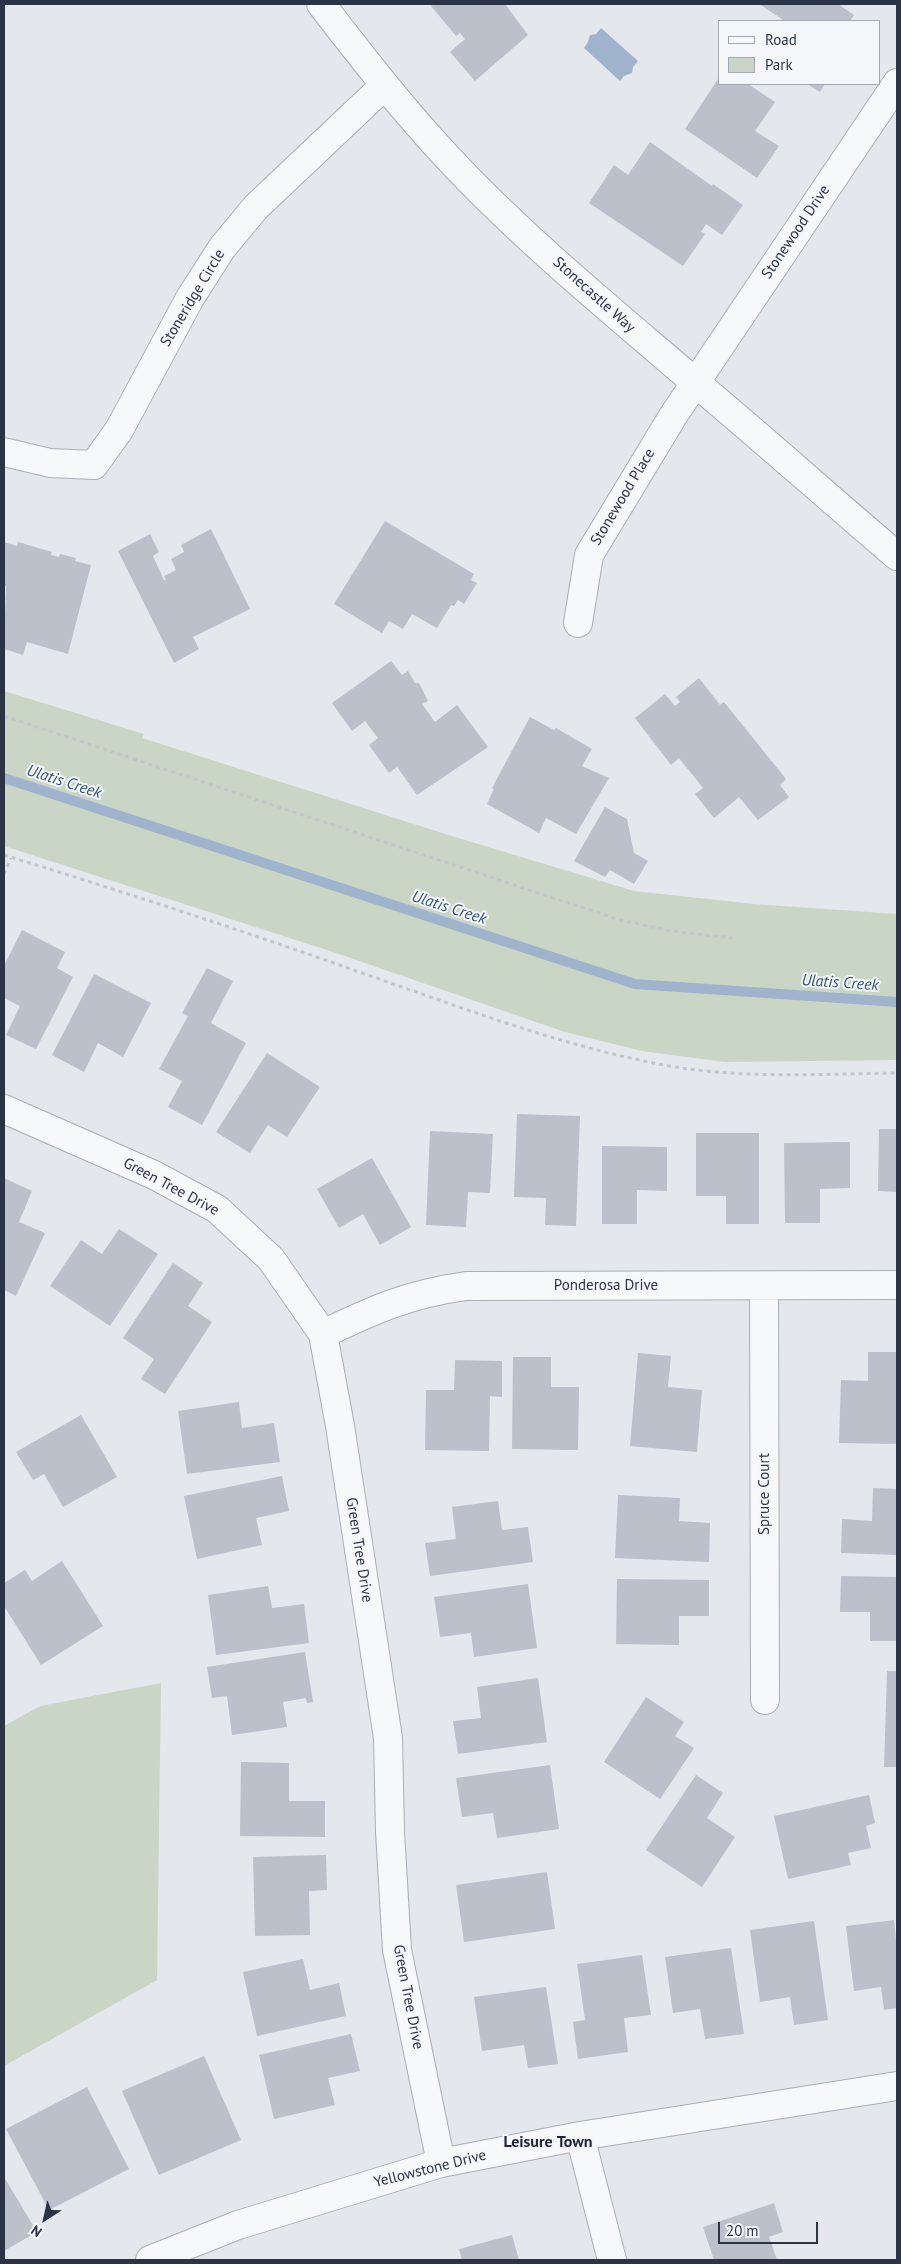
<!DOCTYPE html>
<html>
<head>
<meta charset="utf-8">
<style>
	body { margin:0 }
	#map { position:relative; width:901px; height:2264px; overflow:hidden; background:#e4e7ec; font-family:"PT Sans",sans-serif }
	canvas { display:block }
	.frame { position:absolute; inset:0; border:5px solid #2b3445; pointer-events:none }
	.legend { position:absolute; left:718px; top:20px; width:162px; height:65px; box-sizing:border-box; background:#f4f6f9; border:1px solid #a4a8b1; margin:0; padding:6px 9px; list-style:none; font-size:15px; color:#2b3445 }
	.legend li { display:flex; align-items:center; gap:10px; height:25px }
	.legend b { width:25px; border:1px solid #a4a8b1 }
	.north { position:absolute; left:20px; top:2194px; width:50px; height:50px; -webkit-text-stroke:4px #f4f6f9; paint-order:stroke; rotate:215deg; font-size:14px; font-weight:700; line-height:20px; text-align:center; color:#2b3445 }
	.north::after { content:''; display:block; margin:auto; width:18px; height:22px; background:#2b3445; clip-path:polygon(50% 0,100% 100%,50% 72%,0 100%) }
	.scale { position:absolute; left:718px; top:2222px; width:100px; height:22px; box-sizing:border-box; border:2px solid #2b3445; border-top:0; padding-left:6px; font-size:15px; line-height:18px; white-space:nowrap; color:#2b3445; -webkit-text-stroke:4px #f4f6f9; paint-order:stroke }
</style>
</head>
<body>
<div id="map">
<canvas width="901" height="2264"></canvas>
<div class="frame"></div>
<ul class="legend">
<li><b style="height:6px;background:#f7f8fa"></b>Road</li>
<li><b style="height:14px;background:#c9d6c5"></b>Park</li>
</ul>
<div class="north">N</div>
<div class="scale">20 m</div>
</div>
<script>
const ctx = document.querySelector('canvas').getContext('2d');
ctx.lineJoin = 'round';
function fillPath(path, color) {
  ctx.fillStyle = color;
  ctx.fill(path, 'evenodd');
}
function trace(path, color, width, dash) {
  ctx.strokeStyle = color;
  ctx.lineWidth = width;
  ctx.lineCap = dash ? 'butt' : 'round';
  ctx.setLineDash(dash || []);
  ctx.stroke(path);
}
function label(font, color, halo, rows, align = 'center') {
  ctx.font = font + ' "PT Sans",sans-serif';
  ctx.lineWidth = 4;
  ctx.setLineDash([]);
  ctx.textBaseline = 'middle';
  ctx.strokeStyle = halo;
  ctx.fillStyle = color;
  for (const [text, x, y, turn = 0] of rows) {
    ctx.save();
    ctx.translate(x, y);
    ctx.rotate((+turn || 0) * Math.PI / 180);
    ctx.textAlign = isNaN(turn) ? turn : align;
    if (halo) ctx.strokeText(text, 0, 0);
    ctx.fillText(text, 0, 0);
    ctx.restore();
  }
}
fillPath(new Path2D(`
	M 4,691 L 144,734 L 142,738 L 455,837 L 634,891 L 754,904 L 897,914 L 897,1060 L 724,1062 L 642,1051 L 565,1032 L 333,952 L 4,846 Z
	M 161,1683 L 157,1980 L 4,2066 L 4,1726 L 40,1706 Z`), '#c9d6c5');
fillPath(new Path2D(`
	M 601,28 L 638,61 L 633,67 L 632,73 L 624,76 L 620,81 L 584,48 L 588,42 L 590,35 L 596,34 Z`), '#9fb4cc');
trace(new Path2D(`
	M 4,778 L 635,984 L 897,1002`), '#9fb4cc', 10);
fillPath(new Path2D(`
	M 434,4 L 505,4 L 528,35 L 475,81 L 450,52 L 465,39 L 460,33 L 456,36 L 431,6 Z
	M 759,4 L 838,4 L 854,15 L 850,21 L 781,21 L 782,19 Z
	M 720,76 L 720,84 L 748,84 L 775,102 L 755,131 L 779,146 L 757,178 L 685,129 Z
	M 807,84 L 825,84 L 820,92 Z
	M 650,142 L 712,186 L 713,184 L 743,205 L 722,235 L 706,224 L 701,232 L 705,234 L 683,266 L 589,203 L 614,165 L 628,175 Z
	M 385,521 L 474,574 L 471,580 L 477,583 L 464,604 L 458,600 L 454,606 L 451,605 L 437,628 L 412,614 L 403,629 L 389,621 L 382,633 L 334,604 Z
	M 211,529 L 250,609 L 193,637 L 199,649 L 174,663 L 118,551 L 150,534 L 159,552 L 153,556 L 164,580 L 166,580 L 164,576 L 176,570 L 171,559 L 184,552 L 181,545 Z
	M 4,542 L 17,546 L 18,542 L 52,552 L 51,555 L 59,557 L 60,554 L 76,558 L 75,561 L 91,565 L 68,654 L 27,642 L 23,655 L 4,649 L 6,586 L 4,586 Z
	M 391,661 L 402,675 L 408,671 L 415,683 L 419,683 L 428,701 L 422,704 L 435,722 L 457,705 L 488,747 L 417,795 L 397,767 L 389,773 L 369,745 L 378,738 L 365,721 L 352,731 L 332,703 Z
	M 699,678 L 720,705 L 724,702 L 786,779 L 780,785 L 789,797 L 758,820 L 739,797 L 714,818 L 695,794 L 703,788 L 679,758 L 671,765 L 635,718 L 665,694 L 675,706 L 680,702 L 676,697 Z
	M 530,717 L 554,730 L 556,728 L 592,749 L 582,766 L 609,778 L 576,834 L 546,818 L 539,833 L 487,804 L 494,789 L 492,788 Z
	M 605,807 L 627,819 L 634,853 L 648,861 L 634,884 L 610,870 L 605,877 L 574,861 Z
	M 22,930 L 65,952 L 57,968 L 73,977 L 36,1049 L 6,1035 L 20,1006 L 4,998 L 4,966 Z
	M 207,968 L 233,981 L 211,1023 L 246,1043 L 202,1125 L 168,1107 L 182,1081 L 159,1069 L 188,1016 L 182,1013 Z
	M 94,974 L 151,1003 L 123,1057 L 98,1043 L 84,1072 L 52,1055 Z
	M 267,1053 L 320,1087 L 287,1137 L 268,1125 L 250,1153 L 216,1132 Z
	M 517,1114 L 580,1116 L 576,1226 L 545,1225 L 546,1198 L 514,1197 Z
	M 879,1129 L 897,1129 L 897,1192 L 878,1191 Z
	M 430,1131 L 493,1134 L 490,1193 L 468,1192 L 466,1227 L 426,1225 Z
	M 696,1133 L 759,1133 L 759,1224 L 726,1224 L 726,1196 L 696,1196 Z
	M 850,1142 L 850,1188 L 820,1189 L 820,1223 L 785,1223 L 784,1143 Z
	M 602,1146 L 667,1147 L 667,1191 L 637,1190 L 637,1224 L 602,1224 Z
	M 372,1158 L 411,1227 L 380,1245 L 363,1214 L 339,1228 L 317,1189 Z
	M 4,1178 L 32,1191 L 19,1222 L 45,1233 L 16,1296 L 4,1290 Z
	M 119,1229 L 158,1254 L 110,1326 L 50,1286 L 81,1240 L 102,1254 Z
	M 173,1263 L 203,1283 L 188,1306 L 212,1322 L 165,1394 L 141,1379 L 154,1359 L 123,1338 Z
	M 868,1352 L 897,1352 L 897,1444 L 839,1443 L 841,1380 L 868,1381 Z
	M 638,1353 L 671,1356 L 668,1387 L 702,1390 L 697,1452 L 630,1446 Z
	M 513,1357 L 551,1357 L 551,1387 L 579,1387 L 578,1450 L 512,1449 Z
	M 455,1360 L 502,1361 L 502,1397 L 490,1396 L 489,1451 L 425,1450 L 426,1390 L 454,1390 Z
	M 239,1402 L 242,1428 L 274,1423 L 280,1462 L 187,1474 L 178,1411 Z
	M 81,1415 L 117,1477 L 63,1507 L 44,1474 L 33,1480 L 16,1452 Z
	M 282,1476 L 289,1511 L 256,1518 L 262,1545 L 197,1559 L 184,1496 Z
	M 873,1488 L 897,1489 L 897,1555 L 841,1553 L 842,1519 L 872,1521 Z
	M 618,1495 L 680,1498 L 679,1521 L 710,1523 L 709,1562 L 615,1558 Z
	M 498,1501 L 502,1530 L 528,1527 L 533,1562 L 430,1576 L 425,1543 L 456,1539 L 452,1507 Z
	M 62,1561 L 103,1626 L 41,1665 L 4,1606 L 4,1583 L 25,1570 L 32,1581 Z
	M 841,1576 L 897,1577 L 897,1641 L 870,1641 L 870,1612 L 840,1612 Z
	M 617,1579 L 709,1580 L 709,1616 L 679,1616 L 679,1645 L 616,1644 Z
	M 528,1584 L 537,1648 L 474,1657 L 471,1633 L 440,1637 L 434,1597 Z
	M 268,1586 L 272,1608 L 304,1604 L 309,1643 L 216,1655 L 208,1595 Z
	M 305,1652 L 313,1702 L 307,1703 L 306,1698 L 283,1702 L 287,1727 L 232,1735 L 227,1696 L 212,1698 L 207,1667 Z
	M 887,1671 L 897,1671 L 897,1767 L 884,1767 Z
	M 538,1678 L 547,1742 L 458,1754 L 453,1721 L 481,1718 L 477,1687 Z
	M 646,1697 L 684,1722 L 675,1736 L 694,1748 L 660,1799 L 604,1762 Z
	M 241,1762 L 289,1763 L 289,1801 L 325,1801 L 325,1837 L 240,1836 Z
	M 550,1765 L 559,1829 L 497,1838 L 493,1813 L 462,1817 L 456,1778 Z
	M 696,1775 L 723,1793 L 707,1818 L 735,1837 L 702,1887 L 646,1850 Z
	M 869,1795 L 875,1823 L 866,1826 L 871,1848 L 848,1853 L 851,1865 L 788,1879 L 774,1816 Z
	M 326,1855 L 327,1890 L 309,1891 L 310,1935 L 255,1936 L 253,1857 Z
	M 547,1872 L 555,1929 L 464,1942 L 456,1885 Z
	M 894,1920 L 897,1950 L 897,2008 L 884,2010 L 881,1987 L 854,1991 L 846,1926 Z
	M 814,1921 L 828,2020 L 794,2025 L 790,1997 L 760,2002 L 750,1930 Z
	M 731,1948 L 744,2034 L 705,2039 L 700,2009 L 673,2013 L 665,1957 Z
	M 642,1955 L 651,2015 L 624,2018 L 628,2052 L 578,2059 L 573,2022 L 585,2020 L 577,1964 Z
	M 303,1959 L 310,1990 L 339,1983 L 346,2016 L 257,2036 L 243,1972 Z
	M 546,1987 L 558,2064 L 528,2068 L 524,2045 L 482,2051 L 474,1997 Z
	M 351,2034 L 360,2071 L 328,2078 L 335,2105 L 274,2119 L 259,2055 Z
	M 204,2056 L 241,2140 L 159,2175 L 122,2091 Z
	M 87,2087 L 129,2169 L 49,2210 L 6,2129 Z
	M 4,2177 L 37,2232 L 4,2251 Z
	M 774,2203 L 783,2232 L 769,2237 L 777,2260 L 714,2260 L 703,2227 Z
	M 512,2235 L 519,2260 L 462,2260 L 459,2249 Z`), '#bbc0ca');
const street = new Path2D(`
	M 321,4 C 362,57 403,110 449,159 C 525,240 612,311 696,383 C 764,440 830,499 897,556
	M 4,452 L 50,463 L 94,465 L 119,430 L 190,298 L 222,248 L 256,207 L 384,86
	M 578,623 L 589,555 L 673,416 L 897,83
	M 4,1109 L 154,1175 L 217,1209 L 271,1259 L 323,1334 L 340,1426 L 388,1738 L 390,1832 L 397,1950 L 441,2163
	M 764,1287 L 765,1700
	M 323,1334 C 375,1309 409,1294 466,1286 L 897,1285
	M 580,2136 L 612,2260
	M 150,2260 L 238,2225 L 441,2163 L 580,2136 L 897,2086`);
trace(street, '#a9aeb7', 30);
trace(new Path2D(`
	M 4,716 L 620,920 L 671,931 L 732,938
	M 4,855 C 124,892 244,931 362,973 C 463,1008 564,1047 669,1066 C 744,1079 822,1074 897,1073
	M 4,874 L 11,858`), '#c2c5cb', 3, [4, 4]);
trace(street, '#f7f8fa', 28);
label('15px', '#2b3445', '#f4f6f9', [
	["Stonewood Drive",796,232,-56],
	["Stonecastle Way",594,295,42],
	["Stoneridge Circle",193,298,-59],
	["Stonewood Place",623,497,-59],
	["Green Tree Drive",171,1187,28],
	["Ponderosa Drive",606,1286],
	["Spruce Court",765,1494,-90],
	["Green Tree Drive",359,1550,81],
	["Green Tree Drive",408,1997,79],
	["Yellowstone Drive",430,2169,-14]
]);
label('italic 16px', '#34527a', '#f4f6f9', [
	["Ulatis Creek",64,782,18],
	["Ulatis Creek",449,908,18],
	["Ulatis Creek",840,983,4]
]);
label('bold 16px', '#1d2536', '#f4f6f9', [
	["Leisure Town",548,2142]
]);
</script>
</body>
</html>
